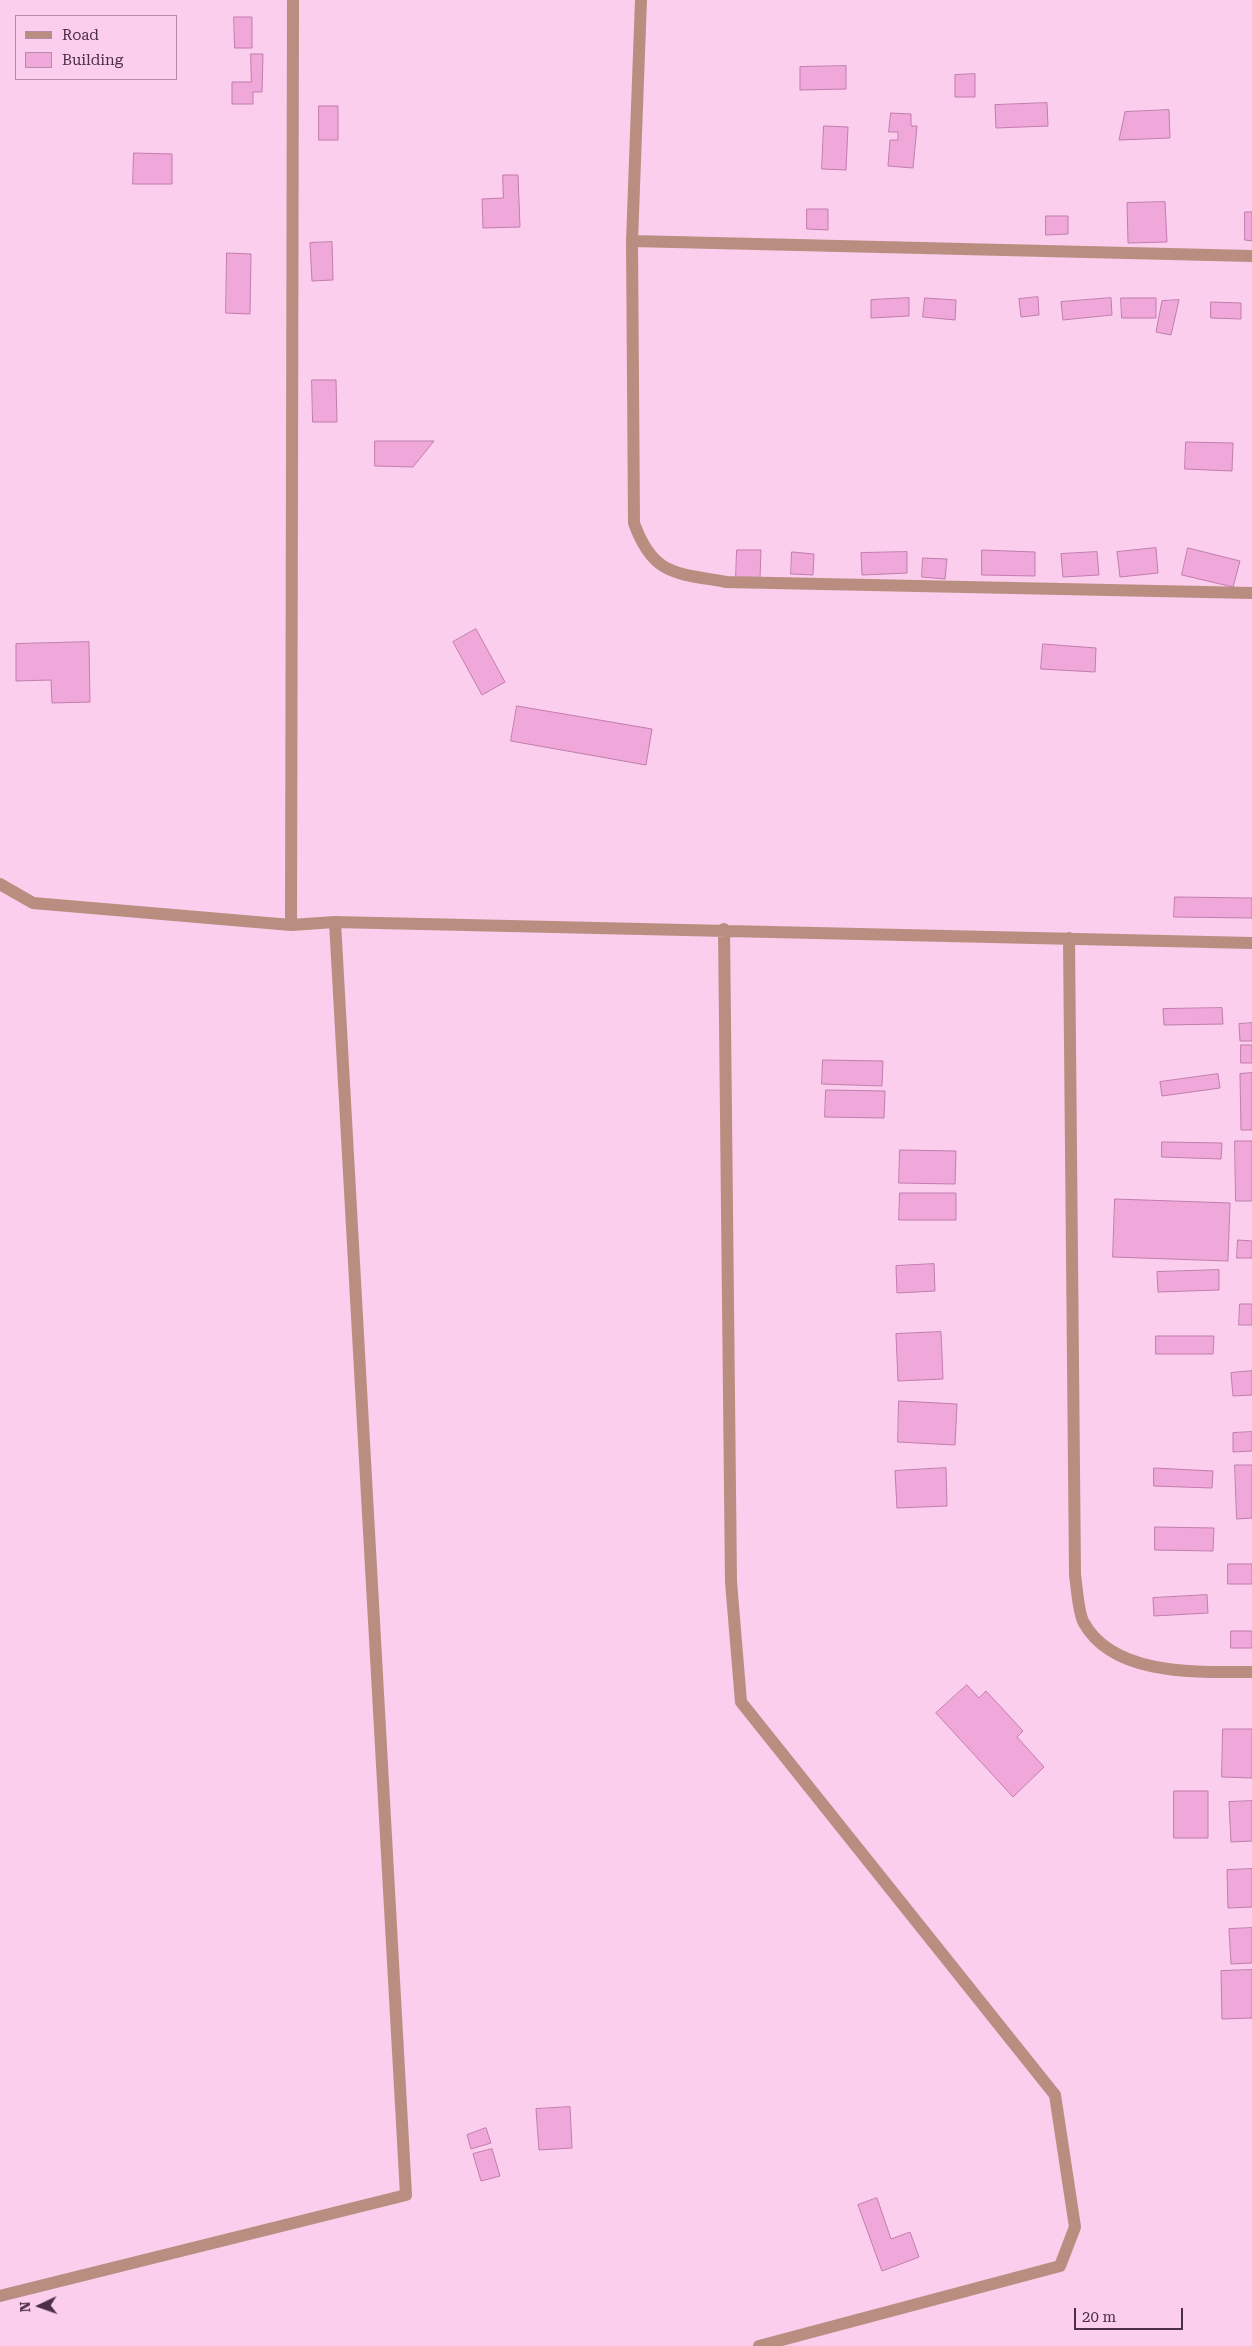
<!DOCTYPE html>
<html>
<head>
<meta charset="utf-8">
<style>
	body { margin:0 }
	#map { position:relative; width:1252px; height:2346px; overflow:hidden; background:#faceec; font-family:"Roboto Serif",serif }
	canvas { display:block }
	.legend { position:absolute; left:15px; top:15px; width:162px; height:65px; box-sizing:border-box; background:#faceec; border:1px solid #b48ea8; margin:0; padding:6px 9px; list-style:none; font-size:15px; color:#4b2e43 }
	.legend li { display:flex; align-items:center; gap:10px; height:25px }
	.legend b { width:25px; border:1px solid #b48ea8 }
	.north { position:absolute; left:15px; top:2281px; width:50px; height:50px; -webkit-text-stroke:4px #faceec; paint-order:stroke; rotate:267deg; font-size:14px; font-weight:700; line-height:20px; text-align:center; color:#4b2e43 }
	.north::after { content:''; display:block; margin:auto; width:18px; height:22px; background:#4b2e43; clip-path:polygon(50% 0,100% 100%,50% 72%,0 100%) }
	.scale { position:absolute; left:1074px; top:2308px; width:109px; height:22px; box-sizing:border-box; border:2px solid #4b2e43; border-top:0; padding-left:6px; font-size:15px; line-height:18px; white-space:nowrap; color:#4b2e43; -webkit-text-stroke:4px #faceec; paint-order:stroke }
</style>
</head>
<body>
<div id="map">
<canvas width="1252" height="2346"></canvas>
<ul class="legend">
<li><b style="height:6px;background:#b98e80"></b>Road</li>
<li><b style="height:14px;background:#efa8d9"></b>Building</li>
</ul>
<div class="north">N</div>
<div class="scale">20 m</div>
</div>
<script>
const ctx = document.querySelector('canvas').getContext('2d');
ctx.lineJoin = 'round';
function fillPath(path, color) {
  ctx.fillStyle = color;
  ctx.fill(path, 'evenodd');
}
function trace(path, color, width, dash) {
  ctx.strokeStyle = color;
  ctx.lineWidth = width;
  ctx.lineCap = dash ? 'butt' : 'round';
  ctx.setLineDash(dash || []);
  ctx.stroke(path);
}
const building = new Path2D(`
	M 234,17 L 252,17 L 252,48 L 235,48 Z
	M 251,54 L 263,54 L 262,92 L 253,92 L 253,104 L 232,104 L 232,82 L 251,82 Z
	M 846,66 L 846,89 L 800,90 L 800,67 Z
	M 975,74 L 975,97 L 955,97 L 955,75 Z
	M 1047,103 L 1048,126 L 996,128 L 995,105 Z
	M 319,106 L 338,106 L 338,140 L 319,140 Z
	M 1169,110 L 1170,138 L 1119,140 L 1125,112 Z
	M 891,113 L 911,114 L 911,126 L 917,126 L 913,168 L 888,166 L 890,140 L 898,140 L 898,132 L 889,132 Z
	M 824,126 L 848,127 L 846,170 L 822,169 Z
	M 134,153 L 172,154 L 172,184 L 133,184 Z
	M 503,175 L 518,175 L 520,227 L 483,228 L 482,199 L 503,198 Z
	M 1165,202 L 1167,242 L 1128,243 L 1127,203 Z
	M 807,209 L 828,209 L 828,230 L 807,229 Z
	M 1245,212 L 1252,212 L 1252,241 L 1245,240 Z
	M 1046,216 L 1068,216 L 1068,234 L 1046,235 Z
	M 332,242 L 333,280 L 312,281 L 310,243 Z
	M 227,253 L 251,254 L 250,314 L 226,313 Z
	M 1038,297 L 1039,315 L 1021,317 L 1019,299 Z
	M 909,298 L 909,316 L 871,318 L 871,300 Z
	M 925,298 L 956,300 L 955,320 L 923,317 Z
	M 1111,298 L 1112,315 L 1063,320 L 1061,302 Z
	M 1121,298 L 1156,298 L 1156,318 L 1122,318 Z
	M 1179,300 L 1171,335 L 1156,332 L 1162,301 Z
	M 1211,302 L 1241,303 L 1241,319 L 1211,318 Z
	M 312,380 L 336,380 L 337,422 L 313,422 Z
	M 375,441 L 434,441 L 413,467 L 375,466 Z
	M 1186,442 L 1233,443 L 1232,471 L 1185,469 Z
	M 1156,548 L 1158,573 L 1120,577 L 1117,552 Z
	M 1188,548 L 1240,561 L 1233,587 L 1182,575 Z
	M 737,550 L 761,550 L 760,578 L 736,578 Z
	M 982,550 L 1035,552 L 1035,576 L 982,575 Z
	M 792,552 L 814,554 L 813,575 L 791,574 Z
	M 907,552 L 907,573 L 862,575 L 861,553 Z
	M 1097,552 L 1099,575 L 1063,577 L 1061,554 Z
	M 923,558 L 947,559 L 945,579 L 922,577 Z
	M 476,629 L 505,682 L 482,695 L 453,642 Z
	M 89,642 L 90,702 L 52,703 L 51,680 L 16,681 L 16,644 Z
	M 1043,644 L 1096,648 L 1095,672 L 1041,669 Z
	M 517,706 L 652,729 L 646,765 L 511,741 Z
	M 1175,897 L 1252,898 L 1252,918 L 1174,917 Z
	M 1222,1008 L 1223,1024 L 1164,1025 L 1163,1009 Z
	M 1252,1023 L 1252,1041 L 1240,1041 L 1239,1024 Z
	M 1241,1045 L 1252,1045 L 1252,1063 L 1241,1063 Z
	M 823,1060 L 883,1061 L 882,1086 L 822,1084 Z
	M 1252,1073 L 1252,1130 L 1241,1130 L 1240,1074 Z
	M 1218,1074 L 1220,1088 L 1162,1096 L 1160,1082 Z
	M 826,1090 L 885,1091 L 884,1118 L 825,1117 Z
	M 1235,1141 L 1252,1141 L 1252,1201 L 1236,1201 Z
	M 1162,1142 L 1222,1143 L 1221,1159 L 1162,1157 Z
	M 900,1150 L 956,1151 L 955,1184 L 899,1183 Z
	M 900,1193 L 956,1193 L 956,1220 L 899,1220 Z
	M 1115,1199 L 1230,1203 L 1228,1261 L 1113,1257 Z
	M 1238,1240 L 1252,1241 L 1252,1258 L 1237,1258 Z
	M 934,1264 L 935,1291 L 897,1293 L 896,1266 Z
	M 1219,1270 L 1219,1290 L 1158,1292 L 1157,1272 Z
	M 1240,1304 L 1252,1304 L 1252,1325 L 1239,1325 Z
	M 941,1332 L 943,1379 L 898,1381 L 896,1334 Z
	M 1156,1336 L 1214,1336 L 1213,1354 L 1156,1354 Z
	M 1252,1371 L 1252,1395 L 1233,1396 L 1231,1373 Z
	M 899,1401 L 957,1404 L 955,1445 L 898,1442 Z
	M 1252,1432 L 1252,1451 L 1233,1452 L 1233,1433 Z
	M 1235,1465 L 1252,1465 L 1252,1518 L 1237,1519 Z
	M 946,1468 L 947,1506 L 897,1508 L 895,1471 Z
	M 1154,1468 L 1213,1471 L 1212,1488 L 1154,1486 Z
	M 1155,1527 L 1214,1528 L 1213,1551 L 1155,1550 Z
	M 1228,1564 L 1252,1564 L 1252,1584 L 1228,1584 Z
	M 1207,1595 L 1208,1613 L 1154,1616 L 1153,1598 Z
	M 1231,1631 L 1252,1631 L 1252,1648 L 1231,1648 Z
	M 967,1685 L 979,1698 L 986,1691 L 1023,1731 L 1017,1737 L 1044,1767 L 1013,1797 L 936,1713 Z
	M 1223,1729 L 1252,1729 L 1252,1778 L 1222,1777 Z
	M 1174,1791 L 1208,1791 L 1208,1838 L 1174,1838 Z
	M 1252,1801 L 1252,1841 L 1231,1842 L 1229,1802 Z
	M 1252,1869 L 1252,1907 L 1228,1908 L 1227,1870 Z
	M 1252,1928 L 1252,1963 L 1231,1964 L 1229,1929 Z
	M 1252,1970 L 1252,2018 L 1222,2019 L 1221,1971 Z
	M 570,2107 L 572,2148 L 539,2150 L 536,2109 Z
	M 486,2128 L 491,2143 L 471,2149 L 467,2135 Z
	M 492,2149 L 500,2176 L 481,2181 L 473,2154 Z
	M 877,2198 L 891,2239 L 910,2232 L 919,2257 L 882,2271 L 858,2205 Z`);
fillPath(building, '#efa8d9');
trace(building, '#c17dad', 1);
trace(new Path2D(`
	M 632,241 L 641,0
	M 1252,256 L 632,241 L 634,523 C 653,576 676,573 726,582 L 1252,593
	M 0,884 L 33,903 L 291,925 L 335,922 L 1252,943
	M 291,925 L 293,0
	M 724,929 L 731,1582 L 741,1702 L 1055,2095 L 1075,2227 L 1060,2266 L 759,2346
	M 1069,938 L 1075,1575 C 1077,1587 1078,1613 1084,1623 C 1114,1677 1200,1672 1252,1672
	M 0,2296 L 406,2195 L 335,922`), '#b98e80', 12);
</script>
</body>
</html>
